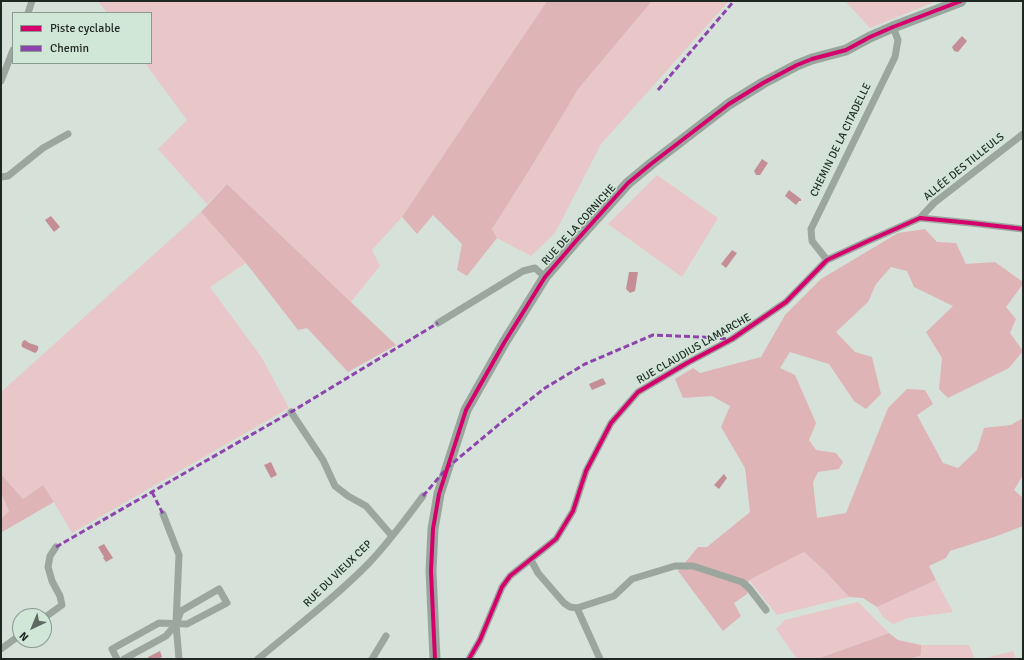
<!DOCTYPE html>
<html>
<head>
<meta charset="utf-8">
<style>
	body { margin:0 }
	#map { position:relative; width:1024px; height:660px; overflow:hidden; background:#d5e1d9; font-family:Signika,sans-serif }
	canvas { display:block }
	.frame { position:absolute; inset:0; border:2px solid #1f2722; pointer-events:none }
	.legend { position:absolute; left:12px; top:12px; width:140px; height:52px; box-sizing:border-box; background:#d0e6d7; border:1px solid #899a8f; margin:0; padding:5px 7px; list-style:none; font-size:12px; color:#1f2722 }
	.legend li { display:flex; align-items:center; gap:8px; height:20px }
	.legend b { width:20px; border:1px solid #899a8f }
	.north { position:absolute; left:12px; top:608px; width:40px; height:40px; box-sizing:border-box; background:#d0e6d7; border:1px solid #899a8f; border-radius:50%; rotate:224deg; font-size:11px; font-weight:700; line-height:16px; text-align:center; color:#1f2722 }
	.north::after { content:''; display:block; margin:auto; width:14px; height:18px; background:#5f6862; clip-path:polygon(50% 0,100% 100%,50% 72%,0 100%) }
</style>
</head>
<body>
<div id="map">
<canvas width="1024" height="660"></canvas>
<div class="frame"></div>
<ul class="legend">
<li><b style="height:5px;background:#d6006c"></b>Piste cyclable</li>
<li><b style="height:5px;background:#8e44ad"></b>Chemin</li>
</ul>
<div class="north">N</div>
</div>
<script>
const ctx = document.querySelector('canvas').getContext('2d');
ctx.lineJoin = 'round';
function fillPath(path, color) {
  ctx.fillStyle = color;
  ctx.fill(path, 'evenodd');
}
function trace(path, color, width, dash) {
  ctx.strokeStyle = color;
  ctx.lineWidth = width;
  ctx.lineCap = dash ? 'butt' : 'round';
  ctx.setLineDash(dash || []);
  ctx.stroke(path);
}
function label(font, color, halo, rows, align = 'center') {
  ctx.font = font + ' Signika,sans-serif';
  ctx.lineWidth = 3;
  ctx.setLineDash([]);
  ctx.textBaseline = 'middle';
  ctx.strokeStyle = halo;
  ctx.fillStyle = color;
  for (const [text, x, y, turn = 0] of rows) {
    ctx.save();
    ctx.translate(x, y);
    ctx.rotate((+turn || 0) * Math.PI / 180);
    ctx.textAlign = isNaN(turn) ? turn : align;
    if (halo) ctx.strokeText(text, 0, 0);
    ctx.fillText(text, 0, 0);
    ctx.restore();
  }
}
fillPath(new Path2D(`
	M 98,1 L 547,1 L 402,217 L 372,250 L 380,266 L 351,302 L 227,184 L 207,204 L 158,149 L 187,120 L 145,63 L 151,63 L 151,13 L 107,13 Z
	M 652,1 L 729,1 L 601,144 L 555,233 L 531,256 L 497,238 L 492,229 L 530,169 L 579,88 Z
	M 845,1 L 937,1 L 870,28 Z
	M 657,175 L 718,218 L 682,277 L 608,224 Z
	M 201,212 L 246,263 L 210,287 L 262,358 L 289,408 L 72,533 L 54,502 L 43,485 L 23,499 L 1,474 L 1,392 Z
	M 1,493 L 9,511 L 1,519 Z
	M 804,552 L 825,571 L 849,597 L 777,615 L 749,580 Z
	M 936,580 L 953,612 L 908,618 L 893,624 L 883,617 L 877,607 Z
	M 858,602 L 889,633 L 817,659 L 797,659 L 776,629 L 785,620 Z
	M 921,645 L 969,645 L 975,659 L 911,659 L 921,655 Z
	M 1013,651 L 1016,659 L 982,659 Z`), '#e9c7c8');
fillPath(new Path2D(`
	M 547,1 L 652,1 L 579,88 L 530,169 L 492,229 L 497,238 L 467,276 L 457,270 L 462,244 L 433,215 L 417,234 L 402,217 Z
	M 227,184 L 396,345 L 348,372 L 307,328 L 298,330 L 246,263 L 201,212 Z
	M 925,229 L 937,242 L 956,243 L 966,264 L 995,262 L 1023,282 L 1023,284 L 1006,307 L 1016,319 L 1010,333 L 1023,351 L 1009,368 L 948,398 L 939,389 L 942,358 L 926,332 L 953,306 L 914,287 L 907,271 L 891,267 L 876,284 L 868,302 L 836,332 L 855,352 L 872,357 L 881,394 L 866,409 L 854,401 L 829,364 L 790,352 L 780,368 L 795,375 L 816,423 L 809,440 L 816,450 L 836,453 L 843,462 L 839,469 L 818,472 L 813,482 L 817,518 L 846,513 L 888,408 L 907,389 L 925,390 L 933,404 L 917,415 L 943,463 L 958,468 L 977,450 L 984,428 L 1011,425 L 1023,418 L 1023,475 L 1014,490 L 1023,498 L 1023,526 L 997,536 L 950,551 L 946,558 L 929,566 L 936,580 L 877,607 L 863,598 L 849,597 L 825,571 L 804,552 L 749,580 L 747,594 L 734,603 L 741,616 L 723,631 L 678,571 L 698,547 L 707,547 L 750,512 L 745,468 L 721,427 L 730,406 L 712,396 L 683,398 L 675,379 L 693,368 L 700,373 L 761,357 L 785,315 L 821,279 L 898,233 Z
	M 1,474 L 23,499 L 43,485 L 54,502 L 2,532 L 1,530 L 1,519 L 9,511 L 1,493 Z
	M 889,633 L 898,640 L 921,645 L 921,655 L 911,659 L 817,659 Z`), '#deb4b7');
fillPath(new Path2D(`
	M 962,36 L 967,41 L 958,52 L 954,51 L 952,47 Z
	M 762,159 L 768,163 L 760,175 L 756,175 L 754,171 Z
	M 789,190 L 801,199 L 801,201 L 799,201 L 796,205 L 785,196 Z
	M 51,216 L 60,227 L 54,232 L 45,220 Z
	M 732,250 L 737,253 L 726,268 L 721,264 Z
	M 629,272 L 638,272 L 635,291 L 630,293 L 626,289 Z
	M 25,340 L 29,343 L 38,346 C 39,349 37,352 35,353 L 22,347 C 21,344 22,341 25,340 Z
	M 603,378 L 606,384 L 592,390 L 589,384 Z
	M 271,462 L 277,475 L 271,478 L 264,465 Z
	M 724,474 L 727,478 L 719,489 L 714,485 Z
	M 104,544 L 113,558 L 106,562 L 103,558 L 104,557 L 98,547 Z
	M 160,651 L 162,657 L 158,659 L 149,659 L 148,657 Z`), '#c58e94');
trace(new Path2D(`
	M 28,13 L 32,1
	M 1,81 L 13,50
	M 1,177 L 8,176 L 43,148 L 68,134
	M 920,218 L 934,203 L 1023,134
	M 827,260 L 812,241 L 811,229 L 895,57 L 898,40 L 893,27
	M 438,323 L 523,271 L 535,268 L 545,277
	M 291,412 L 323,460 L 335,486 L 348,496 L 366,506 L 392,536
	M 163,514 L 179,555 L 176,624 L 179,659
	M 531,560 L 538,573 L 564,603 L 570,607 L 577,608 L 614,596 L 632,579 L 675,566 L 693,566 L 742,582 L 749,588 L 766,610
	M 577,608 L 600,659
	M 44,618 L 62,605 L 60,596 L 52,581 L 48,567 L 50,556 L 56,547
	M 1,649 L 20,635
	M 117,659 L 112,649 L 159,623 L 187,624 L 227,603 L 219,589 L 181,611 L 176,624 L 166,636 L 124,659
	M 258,659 C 296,627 335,598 369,563 C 389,542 406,519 423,496
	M 372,659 L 386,636
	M 469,659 L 480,640 L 502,587 L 510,576 L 556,539 L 573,511 L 586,471 L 611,423 L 638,392 L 687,363 L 732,339 L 786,302 L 827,260 L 868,241 L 920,218 L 971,223 L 1023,229`), '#9ba69f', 7);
trace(new Path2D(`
	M 435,659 L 431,571 L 433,529 L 439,494 L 466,410 L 504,343 L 545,277 L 576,241 L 628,183 L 651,164 L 729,104 L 763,83 L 797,65 L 812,59 L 846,50 L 870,37 L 893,27 L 961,1`), '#99a69e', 11);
trace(new Path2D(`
	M 658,90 L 734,1
	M 152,492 L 163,514
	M 423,496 L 448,467 L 503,421 L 545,388 L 585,364 L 653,335 L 701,337 L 730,339
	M 56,547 L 291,412 L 438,323`), '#8e44ad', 3, [6, 3]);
trace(new Path2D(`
	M 435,659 L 431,571 L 433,529 L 439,494 L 466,410 L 504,343 L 545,277 L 576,241 L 628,183 L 651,164 L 729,104 L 763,83 L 797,65 L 812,59 L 846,50 L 870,37 L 893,27 L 961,1
	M 469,659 L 480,640 L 502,587 L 510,576 L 556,539 L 573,511 L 586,471 L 611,423 L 638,392 L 687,363 L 732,339 L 786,302 L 827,260 L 868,241 L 920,218 L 971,223 L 1023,229`), '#d6006c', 4);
label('11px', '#1f2722', '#d0e6d7', [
	["CHEMIN DE LA CITADELLE",841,140,-64],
	["ALLÉE DES TILLEULS",964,167,-39],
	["RUE DE LA CORNICHE",579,225,-48],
	["RUE CLAUDIUS LAMARCHE",694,349,-30],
	["RUE DU VIEUX CEP",338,574,-44]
]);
</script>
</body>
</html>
